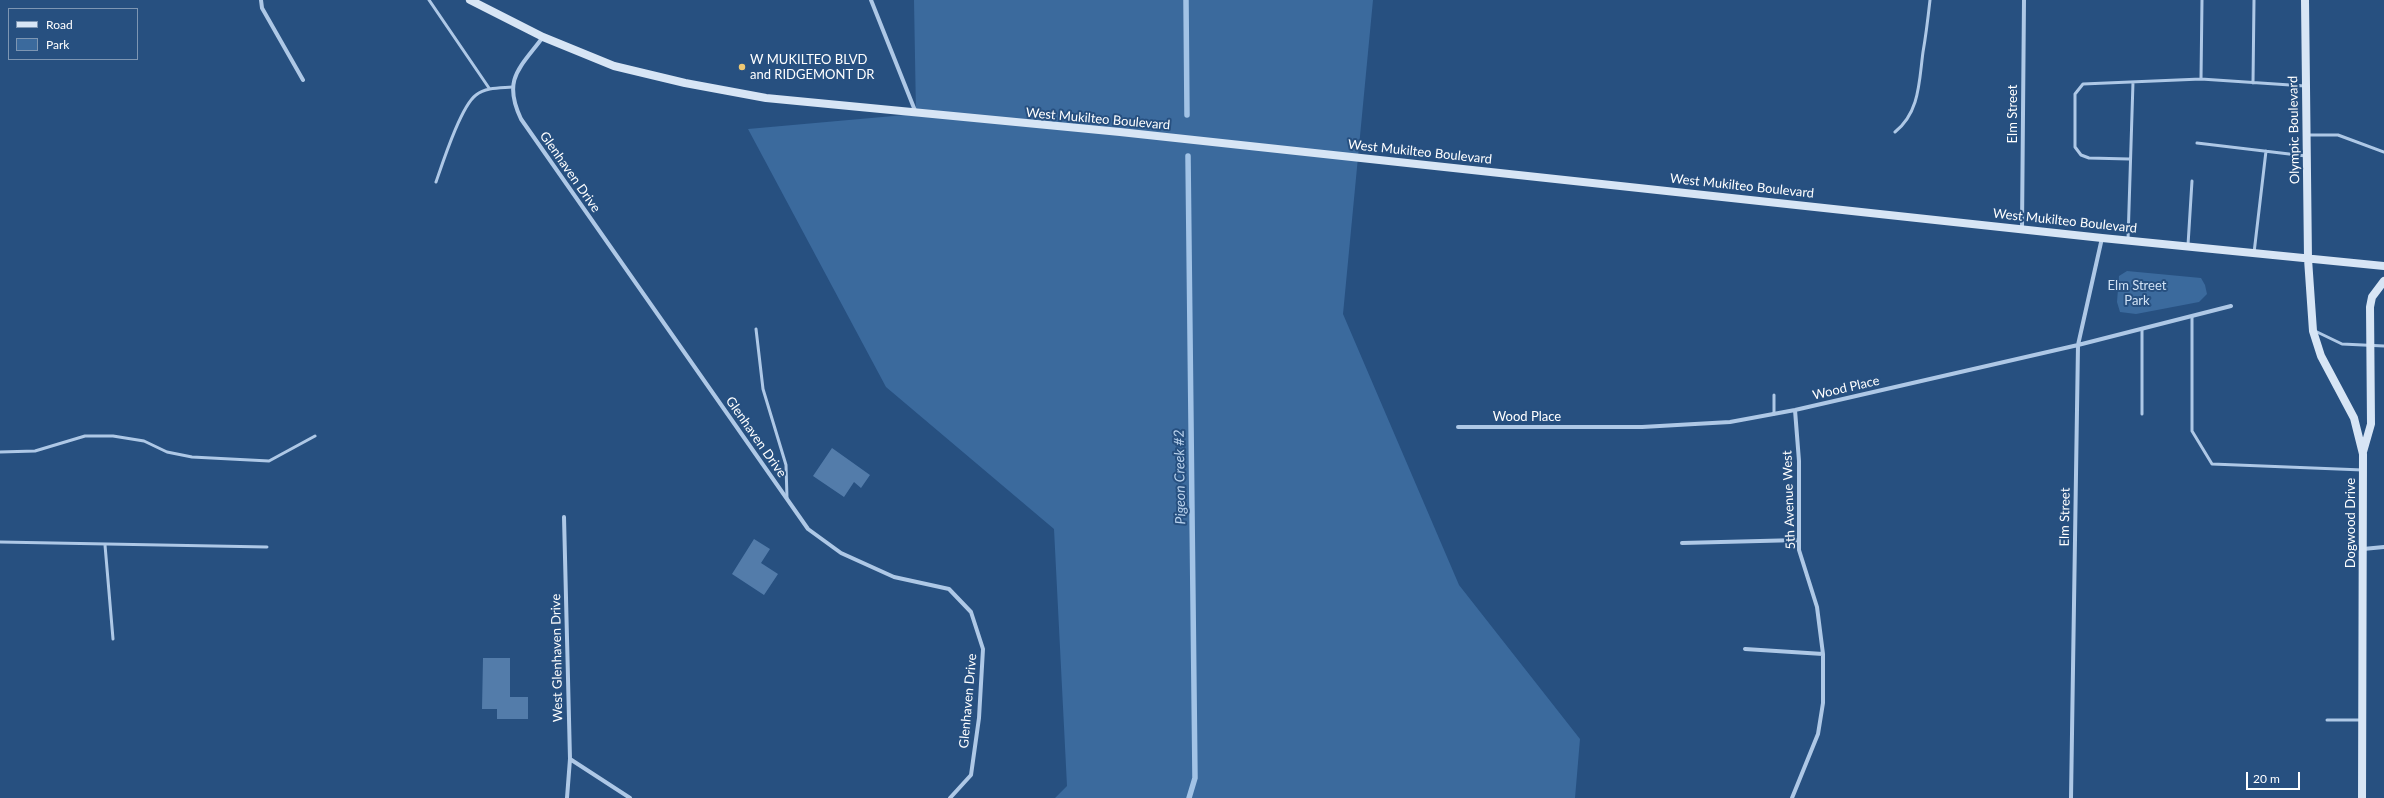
<!DOCTYPE html>
<html>
<head>
<meta charset="utf-8">
<style>
	body { margin:0 }
	#map { position:relative; width:2384px; height:798px; overflow:hidden; background:#275080; font-family:Lato,sans-serif }
	canvas { display:block }
	.legend { position:absolute; left:8px; top:8px; width:130px; height:52px; box-sizing:border-box; background:#275080; border:1px solid #7d96b3; margin:0; padding:5px 7px; list-style:none; font-size:12px; color:#fff }
	.legend li { display:flex; align-items:center; gap:8px; height:20px }
	.legend b { width:20px; border:1px solid #7d96b3 }
	.scale { position:absolute; left:2246px; top:772px; width:54px; height:18px; box-sizing:border-box; border:2px solid #fff; border-top:0; padding-left:5px; font-size:12px; line-height:14px; white-space:nowrap; color:#fff; -webkit-text-stroke:3px #275080; paint-order:stroke }
</style>
</head>
<body>
<div id="map">
<canvas width="2384" height="798"></canvas>
<ul class="legend">
<li><b style="height:5px;background:#d7e5f5"></b>Road</li>
<li><b style="height:11px;background:#3b6a9d"></b>Park</li>
</ul>
<div class="scale">20 m</div>
</div>
<script>
const ctx = document.querySelector('canvas').getContext('2d');
ctx.lineJoin = 'round';
function fillPath(path, color) {
  ctx.fillStyle = color;
  ctx.fill(path, 'evenodd');
}
function trace(path, color, width, dash) {
  ctx.strokeStyle = color;
  ctx.lineWidth = width;
  ctx.lineCap = dash ? 'butt' : 'round';
  ctx.setLineDash(dash || []);
  ctx.stroke(path);
}
function label(font, color, halo, rows, align = 'center') {
  ctx.font = font + ' Lato,sans-serif';
  ctx.lineWidth = 4;
  ctx.setLineDash([]);
  ctx.textBaseline = 'middle';
  ctx.strokeStyle = halo;
  ctx.fillStyle = color;
  for (const [text, x, y, turn = 0] of rows) {
    ctx.save();
    ctx.translate(x, y);
    ctx.rotate((+turn || 0) * Math.PI / 180);
    ctx.textAlign = isNaN(turn) ? turn : align;
    if (halo) ctx.strokeText(text, 0, 0);
    ctx.fillText(text, 0, 0);
    ctx.restore();
  }
}
fillPath(new Path2D(`
	M 914,0 L 1373,0 L 1343,314 L 1459,585 L 1580,739 L 1575,798 L 1055,798 L 1067,786 L 1054,529 L 886,387 L 748,129 L 916,114 Z
	M 2127,271 L 2201,278 L 2205,285 L 2207,294 L 2199,302 L 2136,314 L 2120,312 L 2117,302 L 2119,276 Z`), '#3b6a9d');
trace(new Path2D(`
	M 1186,0 L 1187,115
	M 1188,156 L 1195,778 L 1189,798`), '#a2c3e6', 5.5);
fillPath(new Path2D(`
	M 832,448 L 870,475 L 861,488 L 854,482 L 844,497 L 813,476 Z
	M 754,539 L 770,549 L 761,563 L 778,574 L 764,595 L 732,574 Z
	M 483,658 L 510,658 L 510,697 L 528,697 L 528,719 L 497,719 L 497,709 L 482,709 Z`), '#537caa');
trace(new Path2D(`
	M 429,0 L 489,88
	M 2201,79 L 2202,0
	M 2253,83 L 2254,0
	M 1895,132 C 1920,112 1919,81 1923,52 C 1926,35 1928,18 1930,0
	M 2308,135 L 2338,135 L 2384,152
	M 2197,143 L 2306,156
	M 2129,159 L 2089,158 L 2081,155 L 2075,147 L 2075,94 L 2083,84 L 2201,79 L 2305,86
	M 436,182 C 443,162 461,106 476,95 C 486,87 500,88 512,87
	M 2128,240 L 2133,82
	M 2188,245 L 2192,181
	M 2254,253 L 2266,151
	M 2192,316 L 2192,431 L 2212,464 L 2363,470
	M 756,329 L 763,389 L 786,465 L 787,498
	M 2142,329 L 2142,414
	M 2315,331 L 2342,344 L 2384,346
	M 1774,395 L 1774,414
	M 0,452 L 35,451 L 85,436 L 113,436 L 144,441 L 167,452 L 192,457 L 269,461 L 315,436
	M 0,542 L 267,547
	M 105,545 L 113,639
	M 2327,720 L 2361,720`), '#aec8e6', 3);
trace(new Path2D(`
	M 261,0 L 262,8 L 303,80
	M 871,0 L 916,113
	M 543,37 C 520,68 502,79 521,119 L 808,529 L 841,553 L 894,577 L 949,589 L 971,612 L 983,649 L 979,718 L 971,775 L 950,798
	M 2022,228 L 2024,0
	M 1458,427 L 1642,427 L 1730,422 L 1795,410 L 2078,345 L 2231,306
	M 564,517 L 570,759 L 567,798
	M 1682,543 L 1799,540
	M 2363,549 L 2384,547
	M 1745,649 L 1823,654
	M 570,759 L 630,798
	M 1792,798 L 1818,734 L 1823,703 L 1823,654 L 1817,607 L 1799,550 L 1799,461 L 1795,410
	M 2071,798 L 2078,345 L 2102,238`), '#aec8e6', 4);
trace(new Path2D(`
	M 470,0 L 543,37 L 614,66 L 685,83 L 766,98 L 1120,132 L 2102,238 L 2384,266
	M 2305,0 L 2308,259 L 2313,331 L 2321,356 L 2354,418 L 2363,454 L 2362,798
	M 2363,452 L 2371,424 L 2370,307 L 2372,297 L 2384,281`), '#d7e5f5', 8);
for (const [x, y, r, color] of [
	[742,67,4,"#eec873"]
]) {
  const dot = new Path2D();
  dot.arc(x, y, r, 0, 2 * Math.PI);
  ctx.fillStyle = color;
  ctx.fill(dot);
  trace(dot, '#275080', 1.5);
}
label('13px', '#fff', '#275080', [
	["W MUKILTEO BLVD",750,60],
	["and RIDGEMONT DR",750,75]
], 'left');
label('13px', '#fff', '#275080', [
	["Elm Street",2013,114,-90],
	["West Mukilteo Boulevard",1098,119,5],
	["Olympic Boulevard",2294,130,-91],
	["West Mukilteo Boulevard",1420,152,6],
	["Glenhaven Drive",570,172,55],
	["West Mukilteo Boulevard",1742,186,6],
	["West Mukilteo Boulevard",2065,221,6],
	["Wood Place",1846,388,-13],
	["Wood Place",1527,417],
	["Glenhaven Drive",756,437,55],
	["5th Avenue West",1789,500,-92],
	["Elm Street",2065,517,-89],
	["Dogwood Drive",2351,523,-90],
	["West Glenhaven Drive",557,658,-91],
	["Glenhaven Drive",968,701,-85]
]);
label('13px', '#d1e2f5', '#275080', [
	["Elm Street",2137,286],
	["Park",2137,301]
]);
label('italic 14px', '#b9d2ed', '#275080', [
	["Pigeon Creek #2",1180,477,-91]
]);
</script>
</body>
</html>
